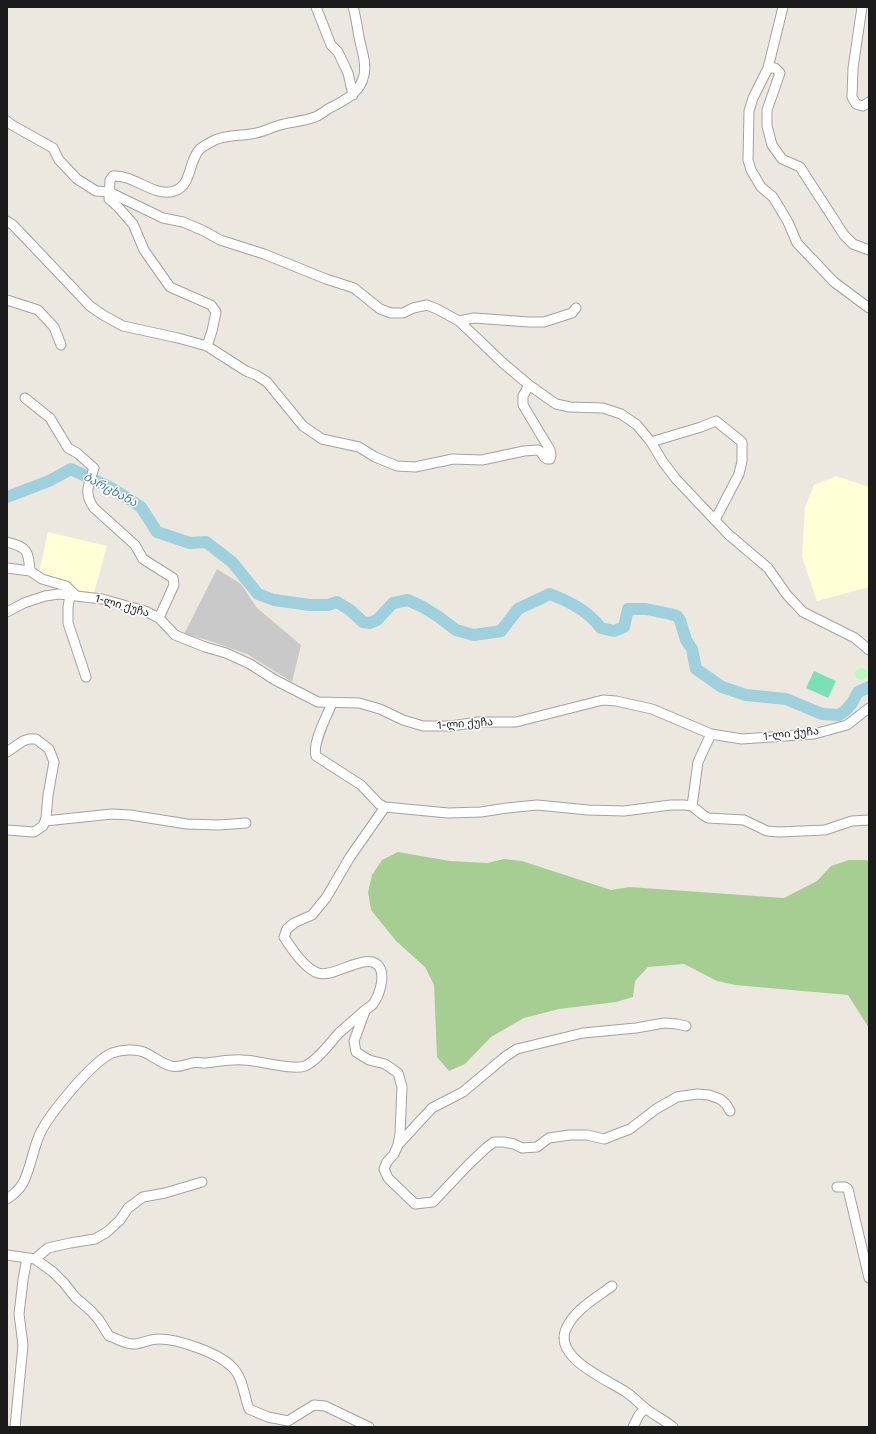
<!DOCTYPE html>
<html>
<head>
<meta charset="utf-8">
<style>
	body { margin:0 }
	#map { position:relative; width:876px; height:1434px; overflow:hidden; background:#ede8df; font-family:"Fira Sans",sans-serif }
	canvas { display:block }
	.frame { position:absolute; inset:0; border:8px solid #1b1b1b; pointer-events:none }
</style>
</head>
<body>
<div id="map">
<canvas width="876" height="1434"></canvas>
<div class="frame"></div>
</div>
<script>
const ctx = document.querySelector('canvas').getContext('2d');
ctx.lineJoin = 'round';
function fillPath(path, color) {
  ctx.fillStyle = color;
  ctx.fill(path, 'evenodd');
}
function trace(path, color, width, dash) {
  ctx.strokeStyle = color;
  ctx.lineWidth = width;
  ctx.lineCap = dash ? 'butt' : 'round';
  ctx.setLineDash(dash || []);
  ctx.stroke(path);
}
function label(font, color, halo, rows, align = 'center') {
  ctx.font = font + ' "Fira Sans","Noto Sans Georgian",sans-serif';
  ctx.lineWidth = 3;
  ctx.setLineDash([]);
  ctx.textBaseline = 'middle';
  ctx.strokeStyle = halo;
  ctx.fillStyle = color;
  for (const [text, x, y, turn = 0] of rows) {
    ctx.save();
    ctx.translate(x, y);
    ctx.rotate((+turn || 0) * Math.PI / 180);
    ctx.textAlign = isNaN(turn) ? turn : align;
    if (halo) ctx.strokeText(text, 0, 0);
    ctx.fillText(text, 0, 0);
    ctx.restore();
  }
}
fillPath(new Path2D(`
	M 836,476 L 869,487 L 869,587 L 817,601 L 802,557 L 805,507 L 814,485 Z
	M 48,532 L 107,546 L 94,593 L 74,589 L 66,581 L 39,573 Z`), '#fffed6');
fillPath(new Path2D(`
	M 217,569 L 241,584 L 257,608 L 301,645 L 292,682 L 247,654 L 207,640 L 184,634 Z`), '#c9c9c9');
fillPath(new Path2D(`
	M 398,852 L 450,861 L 487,863 L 504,859 L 522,861 L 611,890 L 630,887 L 784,898 L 817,881 L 831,866 L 849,860 L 867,860 L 869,863 L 869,1028 L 848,995 L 735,985 L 717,981 L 684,964 L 648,967 L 635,981 L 633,997 L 616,1002 L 559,1009 L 524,1018 L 491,1037 L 465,1064 L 449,1071 L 437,1057 L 434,985 L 425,967 L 396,941 L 371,910 L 368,892 L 372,875 L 382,860 Z`), '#a6ce92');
fillPath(new Path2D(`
	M855 674a6 6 0 1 1 12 0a6 6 0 1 1-12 0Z`), '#b9fbbc');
fillPath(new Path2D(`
	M 814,671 L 836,681 L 828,698 L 806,688 Z`), '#7ae0b5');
trace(new Path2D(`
	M 7,497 L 49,481 L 71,469 L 113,489 L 141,507 L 157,532 L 190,543 L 206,542 L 232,562 L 258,594 L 274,600 L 310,605 L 328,605 L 337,602 L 350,610 L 363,622 L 370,623 L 377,620 L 393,603 L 408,600 L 423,607 L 439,617 L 456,630 L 474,635 L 501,631 L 518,609 L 550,594 C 570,602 587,610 601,628 L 614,631 L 624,627 L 628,609 L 646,609 L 670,614 L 677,616 L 680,620 L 686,640 L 692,649 L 696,669 L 722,687 L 746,695 L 786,699 L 822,714 L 839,715 L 845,711 L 852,703 L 858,692 L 869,687`), '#9ed1dd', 12);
const minor = new Path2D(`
	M 316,7 L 331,45 L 338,52 L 348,73 L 353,95
	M 862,7 L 853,68 L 852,97 L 856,104 L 863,106 L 869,102
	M 768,68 L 783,7
	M 7,121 L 12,125 L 53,148 L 59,160 L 77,179 L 96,191 L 109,192 L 163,218 L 183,222 L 204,231 L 220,240 L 264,254 L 326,279 L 354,288 L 380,309 L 391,313 L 403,313 L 413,308 L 427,305 L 437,309 L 459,321 L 503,363 L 529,385 L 556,404 L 570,407 L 603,408 L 621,414 L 637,425 L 651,442 L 663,462 L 676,479 L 728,534 L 768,568 L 787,595 L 803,612 L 855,638 L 869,650
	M 7,221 L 13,225 L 90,306 L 103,315 L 123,326 L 178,338 L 207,346 L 212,331 L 216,312 L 211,305 L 170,287 L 144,250 L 133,224 L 118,207 L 109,199 L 110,180 L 113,176 C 133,174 155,198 174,191 C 192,186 188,161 200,149 C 203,146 211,142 215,140 C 226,135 239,136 251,134 C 261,133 270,128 280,125 C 292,122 304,121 315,117 C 320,115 324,112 328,109 C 343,101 360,94 364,75 C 367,62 361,49 359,37 C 357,26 356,17 353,7
	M 869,250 L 853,244 L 844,235 L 800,167 L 782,159 L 772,145 L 767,126 L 767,110 L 780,73 L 775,68 L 768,68 L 753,98 L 749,111 L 748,160 L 751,170 L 761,187 L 773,197 L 788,222 L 797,243 L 834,282 L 869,308
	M 7,300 L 38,310 L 54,327 L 61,345
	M 459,321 L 474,318 L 529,322 L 544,322 L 572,313 L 576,308
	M 207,346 L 246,371 L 256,375 L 267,382 L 303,426 L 322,439 L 359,447 L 375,457 L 397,466 L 415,467 L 453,459 L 482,460 L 524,451 L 538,450 L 541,452 L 544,457 L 547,459 L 550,459 L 551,455 L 550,450 L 523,405 L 523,396 L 529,385
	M 25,398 L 50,418 L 68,448 L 77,453 L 94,468 C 89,484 83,493 94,508 L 135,545 L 143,559 L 173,578 L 174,585 L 159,618
	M 651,442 L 701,427 L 716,421 L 742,442 L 742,461 L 739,474 L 715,520
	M 7,542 C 28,548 28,550 30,571 L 42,579 L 66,586 L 75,595
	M 7,568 L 30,571
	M 70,595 L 68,607 L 68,623 L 86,677
	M 7,612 L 24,603 L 45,596 L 59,594 L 102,599 L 145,611 L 159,618 L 175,635 L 205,647 L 226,653 L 250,664 L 275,680 L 318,702 L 359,703 L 380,709 L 403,720 L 423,726 L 451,726 L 478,722 L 516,722 L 603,700 L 616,701 L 652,709 L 711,734 L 742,739 L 814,734 L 847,725 L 869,708
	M 332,703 C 327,716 312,743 316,756 L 361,785 L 379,804 L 385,807 L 448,813 L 481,812 L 507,808 L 537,805 L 588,810 L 624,811 L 671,805 L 684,805 L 692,806 L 703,815 L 708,818 L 744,820 L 767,831 L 779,832 L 825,830 L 852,821 L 869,820
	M 7,752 L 23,741 L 29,739 L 36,739 L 49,749 L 54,762 L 48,795 L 46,818 L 43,826 L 34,832 L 7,830
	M 692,806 L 698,762 L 711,734
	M 45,821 L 112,814 L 130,815 L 187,824 L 219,825 L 246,823
	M 365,1011 L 354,1041 L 356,1052 L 369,1060 L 385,1064 L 398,1073 L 402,1087 L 400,1134 L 398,1145 L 394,1154 L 387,1162 L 384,1169 L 388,1178 L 415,1204 L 433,1202 L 468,1165 L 486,1148 L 494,1142 L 504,1142 L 514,1144 L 522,1148 L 537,1147 L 549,1138 L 570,1135 L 587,1135 L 604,1139 L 630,1129 L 656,1109 L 677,1097 L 697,1094 L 709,1095 L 720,1099 L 726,1104 L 730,1111
	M 398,1145 L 432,1108 L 463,1092 L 506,1056 L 517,1049 L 583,1033 L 636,1028 L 664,1023 L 677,1024 L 686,1026
	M 837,1187 L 845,1187 L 848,1189 L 869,1278
	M 7,1199 C 13,1195 19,1190 23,1183 C 30,1170 33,1150 39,1136 C 47,1116 93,1061 112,1053 C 121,1050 136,1048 146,1053 C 154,1057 162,1064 171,1066 C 179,1068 184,1065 192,1063 C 196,1062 201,1063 205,1063 C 217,1062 230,1059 243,1060 C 258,1060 293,1071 305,1066 C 317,1061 330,1043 339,1033 C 347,1026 355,1019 363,1012 C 366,1009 370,1007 373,1004 C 379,996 385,978 380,968 C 369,949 334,979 318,973 C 305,969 291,948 284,937 L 287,929 L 294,923 L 312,915 L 326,898 L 350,857 L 385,807
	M 7,1255 L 35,1259 L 53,1272 L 64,1283 L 75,1297 L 91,1311 L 99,1320 L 109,1336 C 116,1338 127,1345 135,1344 C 143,1343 150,1339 159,1339 C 178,1339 219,1353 232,1367 C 243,1377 244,1396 249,1409 L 268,1417 L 288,1421 L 314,1405 L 325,1406 L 369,1427
	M 35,1259 L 48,1248 L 70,1243 L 95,1239 L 107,1232 L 120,1220 L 128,1208 L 143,1197 L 165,1193 L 202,1182
	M 612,1286 C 596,1298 574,1310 566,1329 C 553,1358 608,1380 626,1392 C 633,1397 639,1403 645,1408 C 654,1415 664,1420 673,1427
	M 15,1427 L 23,1345 L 19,1314 L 23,1280 L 27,1258
	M 633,1427 L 639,1415 L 645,1408`);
trace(minor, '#a2a2a2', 11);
trace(minor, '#fff', 9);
label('11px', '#1b1b1b', '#fff', [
	["1-ლი ქუჩა",122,606,16],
	["1-ლი ქუჩა",465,724,-4],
	["1-ლი ქუჩა",791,734,-6]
]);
label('italic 12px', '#4277a4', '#fff', [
	["ბარცხანა",110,490,28]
]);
</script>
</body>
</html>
